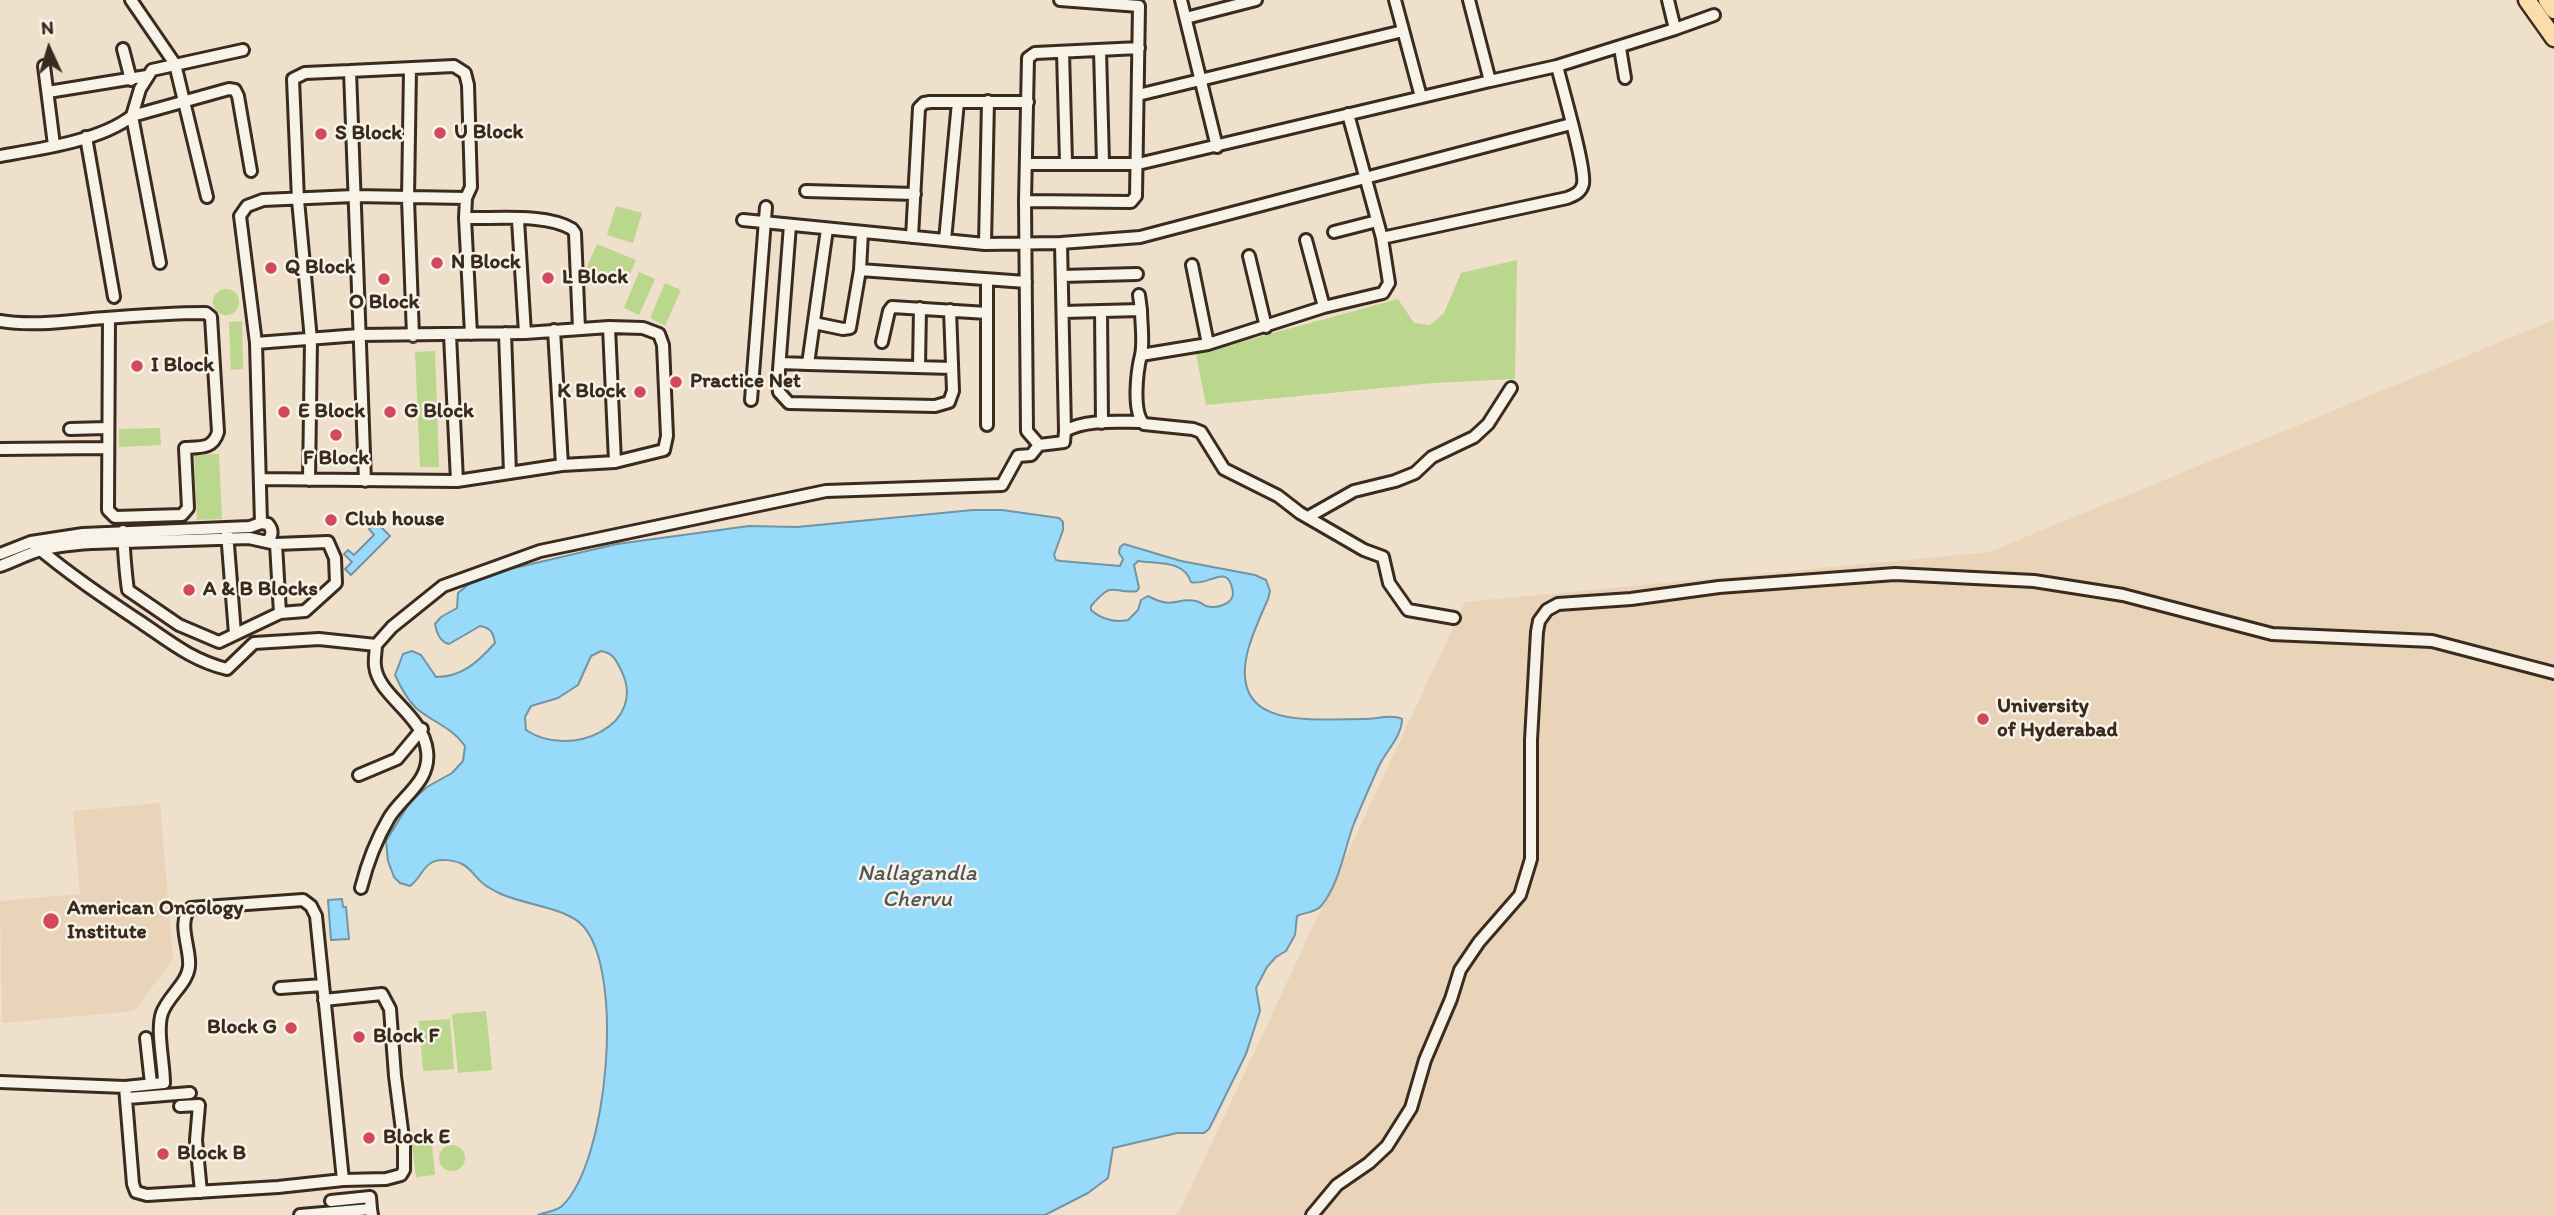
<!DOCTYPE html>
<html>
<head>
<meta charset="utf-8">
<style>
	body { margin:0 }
	#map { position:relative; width:2554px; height:1215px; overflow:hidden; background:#efe0cc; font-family:Itim,sans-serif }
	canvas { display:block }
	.north { position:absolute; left:14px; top:14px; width:70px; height:70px; -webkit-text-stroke:5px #f7f3e8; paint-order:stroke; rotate:356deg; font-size:19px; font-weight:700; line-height:28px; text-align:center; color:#3b2a1e }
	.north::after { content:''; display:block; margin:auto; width:24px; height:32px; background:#3b2a1e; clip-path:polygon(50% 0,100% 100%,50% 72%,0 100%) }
</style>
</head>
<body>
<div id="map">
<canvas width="2554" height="1215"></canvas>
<div class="north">N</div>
</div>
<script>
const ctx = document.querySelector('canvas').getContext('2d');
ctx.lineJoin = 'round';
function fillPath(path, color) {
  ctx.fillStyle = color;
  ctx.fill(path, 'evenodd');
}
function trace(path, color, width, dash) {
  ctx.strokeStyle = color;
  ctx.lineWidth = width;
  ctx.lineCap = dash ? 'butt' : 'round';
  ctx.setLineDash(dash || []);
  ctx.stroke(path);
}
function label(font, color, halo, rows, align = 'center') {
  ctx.font = font + ' Itim,sans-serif';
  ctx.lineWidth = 5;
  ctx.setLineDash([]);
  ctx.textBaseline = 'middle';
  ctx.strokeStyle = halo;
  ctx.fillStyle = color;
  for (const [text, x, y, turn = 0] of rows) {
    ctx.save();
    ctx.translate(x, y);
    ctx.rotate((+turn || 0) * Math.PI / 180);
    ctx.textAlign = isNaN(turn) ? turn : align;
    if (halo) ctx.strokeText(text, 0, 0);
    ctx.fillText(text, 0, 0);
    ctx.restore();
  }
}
fillPath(new Path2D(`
	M 2554,320 L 2554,1215 L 1178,1215 L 1465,602 L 1989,552 Z
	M 160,803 L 173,959 L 134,1011 L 2,1023 L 0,901 L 80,894 L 73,811 Z`), '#e9d3b9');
fillPath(new Path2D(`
	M 616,206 L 642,213 L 633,243 L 607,235 Z
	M 597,244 L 636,260 L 625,286 L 586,269 Z
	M 1517,260 L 1515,379 L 1434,383 L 1206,405 L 1196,354 L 1398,299 L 1414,323 L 1430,325 L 1444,313 L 1461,273 Z
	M 639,272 L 655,279 L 639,315 L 624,308 Z
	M 665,283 L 681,290 L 665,326 L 650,318 Z
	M213 302a13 13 0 1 1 26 0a13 13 0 1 1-26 0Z
	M 242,321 L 243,369 L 231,370 L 229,322 Z
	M 435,351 L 439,467 L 420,467 L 415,352 Z
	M 160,428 L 161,445 L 119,447 L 119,429 Z
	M 219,454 L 222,519 L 197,520 L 194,455 Z
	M 486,1011 L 492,1070 L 458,1073 L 452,1014 Z
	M 450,1019 L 454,1069 L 423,1071 L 419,1021 Z
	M 432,1144 L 435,1175 L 416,1177 L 412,1145 Z
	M439 1158a13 13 0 1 1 26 0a13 13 0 1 1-26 0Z`), '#bbd68d');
const water = new Path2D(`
	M 973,510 L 1002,510 L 1059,518 L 1063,522 L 1063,530 L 1054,555 L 1056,560 L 1061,561 L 1120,566 L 1123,559 L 1119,553 L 1120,547 L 1124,544 L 1181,561 L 1255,575 L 1266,580 L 1270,591 L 1268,599 C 1261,615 1253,632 1248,650 C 1227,731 1312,719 1364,719 C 1376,719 1392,714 1402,719 C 1402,736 1386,751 1379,766 C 1370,786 1361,806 1353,826 C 1344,851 1339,885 1321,906 C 1315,913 1305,912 1297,916 L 1295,935 L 1286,951 L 1276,957 L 1267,967 L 1256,988 L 1260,1011 L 1246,1054 L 1209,1129 L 1204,1133 L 1177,1133 L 1113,1148 L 1108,1178 L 1088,1193 L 1045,1215 L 538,1215 C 545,1212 557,1211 562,1206 C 608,1163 625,972 583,926 C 566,907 523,905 499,893 C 495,891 489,888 485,885 C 477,880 471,868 462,864 C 454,860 438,858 431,863 C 422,868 420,879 410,886 L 400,883 L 394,877 L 388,861 L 386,841 L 410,802 L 427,787 L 452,773 L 463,761 L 465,746 C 452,727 432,722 416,708 C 407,699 400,686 395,675 L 403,654 L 412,651 L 421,655 L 436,677 C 462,677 478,662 495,643 C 493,632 491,628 480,626 L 449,644 C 440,642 436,632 435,624 L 441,617 L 457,608 L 458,593 L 469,584 L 510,569 L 617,544 L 749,526 L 797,527 ZM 1138,561 C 1158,564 1184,560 1191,582 C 1203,586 1219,572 1227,578 C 1231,581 1233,590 1233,594 C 1232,605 1215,609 1206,606 C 1202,604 1200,602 1196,601 C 1176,597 1174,610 1148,596 L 1141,600 L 1138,610 L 1128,620 C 1115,623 1101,619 1091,610 L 1091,606 C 1115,578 1112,595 1137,591 L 1139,588 L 1134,565 ZM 601,651 C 612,653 615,658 620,668 C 651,725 570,760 526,730 L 525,717 L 531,706 L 558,698 L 578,685 L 591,656 Z
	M 376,522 L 390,536 L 351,575 L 345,569 L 352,562 L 344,554 L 348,550 L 354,555 L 374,535 L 369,529 Z
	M 342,899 L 343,907 L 346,907 L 349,939 L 331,940 L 328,900 Z`);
fillPath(water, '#98dafa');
trace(water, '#7394a2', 2);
const street = new Path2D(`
	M 131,0 L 175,64 L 207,197
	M 1181,0 L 1217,147
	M 1395,0 L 1421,97
	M 1469,0 L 1490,81 L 1557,66 L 1675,29 L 1668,0
	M 1186,18 L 1256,0
	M 1675,29 L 1714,15
	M 1139,48 L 1035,53 L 1028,58 L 1025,201 L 1027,431 L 1039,445 L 1064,442 L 1065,431 C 1086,419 1118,422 1142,422
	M 1620,48 L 1625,78
	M 123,49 L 131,80
	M 1100,50 L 1103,162
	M 1063,52 L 1066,162
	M 44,66 L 54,145
	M 410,69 L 408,199 L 413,336
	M 48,92 L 147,76
	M 1138,95 L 1403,31
	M 86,137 L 114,297
	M 0,156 C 40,149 100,141 132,116 L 229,89 L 235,90 L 238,96 L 251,171
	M 1027,164 L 1138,164 L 1490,81
	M 806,191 L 915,194
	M 466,198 L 465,218 L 471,334
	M 1025,201 L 1131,202 L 1136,196 L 1139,6 L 1060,0
	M 465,218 C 495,219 546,213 572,229 L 575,233 L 579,329
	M 518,220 L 525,333
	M 743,220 L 985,244 L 1061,243 L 1140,237 L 1571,124
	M 790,225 L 778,383 L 779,392 L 789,403 L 935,406 L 949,402 L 953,391 L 950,310
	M 827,229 L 808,364 L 952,368
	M 1334,232 L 1377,221
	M 912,237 L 919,108 L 924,103 L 930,102 L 1028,102
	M 1382,238 L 1567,198 C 1574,195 1581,193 1583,184 C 1586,168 1562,87 1557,66
	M 945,240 L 958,102
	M 1306,240 L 1324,307
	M 1061,243 L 1065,431
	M 985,244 L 988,101
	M 1249,256 L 1266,327
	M 160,263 L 132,116 L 140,89 L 152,70 L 243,50
	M 1192,265 L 1208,344
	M 860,270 L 862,232
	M 1062,276 L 1137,274
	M 1139,295 L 1141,310
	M 1101,311 L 1102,423
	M 1063,312 L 1141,310 C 1141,323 1144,342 1141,355 C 1137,371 1132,412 1144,424 L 1193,429 L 1201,432 L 1224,469 L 1278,496 L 1300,513 L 1364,550 L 1383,557 L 1389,583 L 1408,610 L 1454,618
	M 0,321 C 30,326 61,322 92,319 C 130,316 167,313 206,313 L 211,317 L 218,432 C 213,449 201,447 185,448 L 188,508 L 182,515 L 115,517 L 108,510 L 109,318
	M 814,323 L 843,329 L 850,328 L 860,270 L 1026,282
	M 609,327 L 615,462
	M 554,330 L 562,465
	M 505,333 L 510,473
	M 450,335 L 457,481
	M 882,342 L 889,311 L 892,307 L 987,313
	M 256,343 L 359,335 L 525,333 L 609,327 L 643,328 L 659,334 L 663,345 L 667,436 L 664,450 L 615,462 L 562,465 L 457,481 L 260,479
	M 1141,355 L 1208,344 L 1324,307 L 1383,293 L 1389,283 L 1382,238 L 1348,114
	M 780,363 L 808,364
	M 919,367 L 920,308
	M 751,400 L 766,207
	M 987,425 L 987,280
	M 70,429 L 107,428
	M 0,449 L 107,448
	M 309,480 L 311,340 L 298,200 L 293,79 L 305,73 L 350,71
	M 1308,517 L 1354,491 L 1395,481 L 1415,473 L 1432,457 L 1474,437 L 1488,424 L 1511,388
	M 261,523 L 256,343 L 240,216 L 247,206 L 263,200 L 354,196 L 466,198 L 471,187 L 468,85 L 465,73 L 454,66 L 350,71 L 365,481
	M 261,523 L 268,524 C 273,530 273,536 267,541
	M 227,532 L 235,634
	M 31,542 C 66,572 103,597 142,623 C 170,642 193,661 227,669 L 254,643 L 319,639 L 376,645 L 392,627 L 443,586 L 540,551 L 826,491 L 1002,485 L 1018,456 L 1031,455 L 1039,445
	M 276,544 L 280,613
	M 0,554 L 31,542 L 83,534 L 250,527 L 261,523
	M 0,566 C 14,561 27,554 41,550 C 67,543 97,543 123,542 L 249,538 L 276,544 L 328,542 L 335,558 L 336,583 L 305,611 L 280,613 L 219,642 L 179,625 L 128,590 C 125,570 124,551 123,531
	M 359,775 L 397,759 L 422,729
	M 361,888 C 367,864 376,840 389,818 C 402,796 431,782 427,751 C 423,714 378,696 375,666 C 374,659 376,651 376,645
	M 303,900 L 311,906 L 316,916 L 343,1180 L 278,1187 L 147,1195 L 136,1192 L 133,1184 L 125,1087 L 164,1083 C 164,1063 156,1030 162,1013 C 168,996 188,983 189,966 C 191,949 176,921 191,908 Z
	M 280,988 L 323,985
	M 324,1000 L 382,994 L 390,1009 L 395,1076 L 404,1146 L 404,1170 L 401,1175 L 386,1179 L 343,1180
	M 146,1038 L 151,1084
	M 0,1082 L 125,1087
	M 128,1098 L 190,1093
	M 180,1106 L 199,1105 L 196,1140 L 201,1192
	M 331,1201 L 370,1197 L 371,1209
	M 300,1215 L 371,1209 L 372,1215
	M 1312,1215 L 1337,1185 L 1369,1163 L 1387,1146 L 1411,1108 L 1425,1060 L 1451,999 L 1460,970 L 1479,942 L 1520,895 L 1531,859 L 1531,740 L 1537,632 L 1539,621 L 1547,610 L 1558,604 L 1631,599 L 1719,587 L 1895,574 L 2034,581 L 2123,595 L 2272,634 L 2432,641 L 2554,673`);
const primary = new Path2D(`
	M 2527,0 L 2554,38
	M 2547,0 L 2554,10`);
trace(street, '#3b2a1e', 16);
trace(primary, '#3b2a1e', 21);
trace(street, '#f7f3e8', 10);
trace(primary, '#faddab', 16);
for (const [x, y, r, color] of [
	[440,133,7,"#d1495b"],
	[321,134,7,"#d1495b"],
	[437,263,7,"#d1495b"],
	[271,268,7,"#d1495b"],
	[548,278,7,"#d1495b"],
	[384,279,7,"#d1495b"],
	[137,366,7,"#d1495b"],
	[676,382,7,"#d1495b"],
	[640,392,7,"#d1495b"],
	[284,412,7,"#d1495b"],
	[390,412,7,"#d1495b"],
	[336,435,7,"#d1495b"],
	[331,520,7,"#d1495b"],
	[189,590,7,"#d1495b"],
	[1983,719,7,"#d1495b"],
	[51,921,9,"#d1495b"],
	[291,1028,7,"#d1495b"],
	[359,1037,7,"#d1495b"],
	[369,1138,7,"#d1495b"],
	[163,1154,7,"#d1495b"]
]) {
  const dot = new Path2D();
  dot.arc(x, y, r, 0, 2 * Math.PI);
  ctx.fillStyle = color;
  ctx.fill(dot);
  trace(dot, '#f7f3e8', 2.5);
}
label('bold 21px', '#3b2a1e', '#f7f3e8', [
	["U Block",454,133],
	["S Block",335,134],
	["N Block",451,263],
	["Q Block",285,268],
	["L Block",562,278],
	["O Block",384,303,"center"],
	["I Block",151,366],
	["Practice Net",690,382],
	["K Block",626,392,"right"],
	["E Block",298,412],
	["G Block",404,412],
	["F Block",336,459,"center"],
	["Club house",345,520],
	["A & B Blocks",203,590],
	["University",1997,707],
	["of Hyderabad",1997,731],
	["American Oncology",67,909],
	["Institute",67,933],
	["Block G",277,1028,"right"],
	["Block F",373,1037],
	["Block E",383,1138],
	["Block B",177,1154]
], 'left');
label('italic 23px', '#525655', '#f7f3e8', [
	["Nallagandla",917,874],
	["Chervu",917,900]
]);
</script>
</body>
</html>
